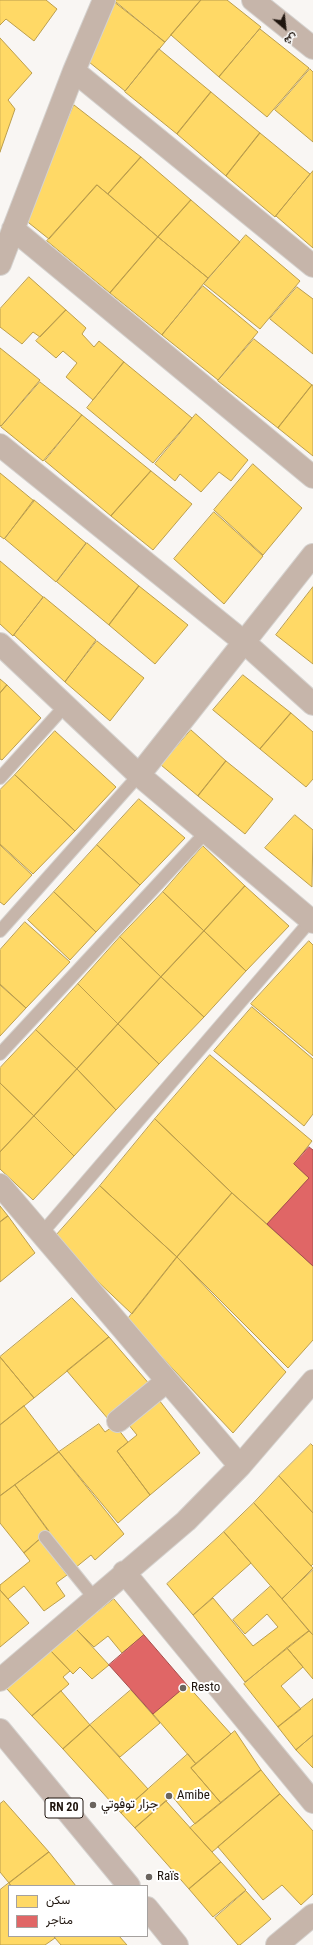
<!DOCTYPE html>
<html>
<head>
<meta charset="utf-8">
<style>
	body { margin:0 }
	#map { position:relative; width:313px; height:1945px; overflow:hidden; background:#f9f6f3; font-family:"Roboto Condensed",Vazirmatn,sans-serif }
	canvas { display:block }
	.legend { position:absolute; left:8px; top:1885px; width:140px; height:52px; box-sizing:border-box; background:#fff; border:1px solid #a5a19f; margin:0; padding:5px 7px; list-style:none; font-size:12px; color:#1f150e }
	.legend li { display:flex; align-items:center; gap:8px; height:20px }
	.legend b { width:20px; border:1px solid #a5a19f }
	.north { position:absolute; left:265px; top:8px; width:40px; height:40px; -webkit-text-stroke:3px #fff; paint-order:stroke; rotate:152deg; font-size:11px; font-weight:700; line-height:16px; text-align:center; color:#1f150e }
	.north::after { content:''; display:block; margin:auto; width:14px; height:18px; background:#1f150e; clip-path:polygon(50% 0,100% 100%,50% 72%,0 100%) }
</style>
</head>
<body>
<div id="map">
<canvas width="313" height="1945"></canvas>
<ul class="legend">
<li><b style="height:11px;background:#ffd966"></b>سكن</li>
<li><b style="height:11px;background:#e06666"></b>متاجر</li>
</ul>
<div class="north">ش</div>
</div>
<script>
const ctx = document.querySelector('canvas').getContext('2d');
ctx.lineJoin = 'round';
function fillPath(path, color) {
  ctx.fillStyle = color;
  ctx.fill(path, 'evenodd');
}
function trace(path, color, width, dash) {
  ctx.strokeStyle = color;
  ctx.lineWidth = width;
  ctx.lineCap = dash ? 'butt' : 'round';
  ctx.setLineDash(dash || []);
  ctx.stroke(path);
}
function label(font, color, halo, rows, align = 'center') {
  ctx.font = font + ' "Roboto Condensed",Vazirmatn,sans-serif';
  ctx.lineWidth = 4;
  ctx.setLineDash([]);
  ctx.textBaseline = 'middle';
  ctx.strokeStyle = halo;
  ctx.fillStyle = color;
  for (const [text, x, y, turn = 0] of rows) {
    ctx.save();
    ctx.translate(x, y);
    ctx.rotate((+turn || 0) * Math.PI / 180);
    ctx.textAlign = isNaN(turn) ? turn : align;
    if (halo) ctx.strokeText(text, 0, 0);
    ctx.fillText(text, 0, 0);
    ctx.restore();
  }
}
const homes = new Path2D(`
	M 0,0 L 46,0 L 57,9 L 34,41 L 6,19 L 0,25 Z
	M 114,0 L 201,0 L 165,42 Z
	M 201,0 L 227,0 L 261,27 L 219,77 L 171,35 Z
	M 113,1 L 165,42 L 125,91 L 89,62 Z
	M 260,29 L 309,68 L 267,117 L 219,77 Z
	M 0,38 L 32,73 L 8,100 L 15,109 L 0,152 Z
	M 159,49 L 211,92 L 177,134 L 125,92 Z
	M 310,69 L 313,72 L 313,142 L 275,110 Z
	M 211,92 L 260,133 L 226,176 L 177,134 Z
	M 74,105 L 141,157 L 108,194 L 97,185 L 49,239 L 24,219 Z
	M 260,133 L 310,174 L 275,217 L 226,176 Z
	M 141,157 L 191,200 L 158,237 L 108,194 Z
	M 313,171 L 313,248 L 276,216 Z
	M 97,185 L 158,237 L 110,293 L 47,241 Z
	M 191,200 L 240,242 L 208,278 L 158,237 Z
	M 246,235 L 300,281 L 260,329 L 204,284 Z
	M 158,237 L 208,278 L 162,335 L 110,293 Z
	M 29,277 L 66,310 L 40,337 L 33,332 L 22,344 L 0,327 L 0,309 Z
	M 203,286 L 258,332 L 218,380 L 162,335 Z
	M 297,287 L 313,299 L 313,354 L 270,319 Z
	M 66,310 L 86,328 L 82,334 L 94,347 L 99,341 L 124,362 L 93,400 L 66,377 L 77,363 L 63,351 L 56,358 L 36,341 Z
	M 254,339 L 312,385 L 278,428 L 218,381 Z
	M 0,348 L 40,380 L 1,426 L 0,425 Z
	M 124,362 L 192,418 L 153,463 L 87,408 Z
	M 40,382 L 82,415 L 43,461 L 1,427 Z
	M 312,385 L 313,385 L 313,456 L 278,428 Z
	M 196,414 L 248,460 L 231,481 L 219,472 L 201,492 L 180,474 L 175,481 L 155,464 Z
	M 82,415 L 151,471 L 111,516 L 45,461 Z
	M 253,464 L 302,508 L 263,555 L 214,510 Z
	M 151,471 L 192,504 L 153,550 L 111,516 Z
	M 0,473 L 34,501 L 4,539 L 0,536 Z
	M 34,500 L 86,543 L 56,582 L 5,539 Z
	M 214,512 L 263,556 L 224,604 L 174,559 Z
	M 87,543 L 139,586 L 109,625 L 57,582 Z
	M 0,561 L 43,597 L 13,636 L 0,624 Z
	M 139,586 L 188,625 L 155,664 L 109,625 Z
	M 313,587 L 313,664 L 276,635 Z
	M 44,597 L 96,640 L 65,682 L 14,635 Z
	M 97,641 L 144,678 L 110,721 L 65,682 Z
	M 243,675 L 291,713 L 260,749 L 213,710 Z
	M 0,679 L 7,685 L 0,693 Z
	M 7,685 L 41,718 L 2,760 L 0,759 L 0,693 Z
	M 291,713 L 313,732 L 313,779 L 306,787 L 260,749 Z
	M 191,730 L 226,761 L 198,796 L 161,765 Z
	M 55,731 L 116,787 L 75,831 L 15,775 Z
	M 226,761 L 273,799 L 245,834 L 198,796 Z
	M 15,775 L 75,831 L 33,874 L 0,844 L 0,790 Z
	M 139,799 L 185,838 L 140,885 L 97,845 Z
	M 295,815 L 313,830 L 312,887 L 265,848 Z
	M 0,845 L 32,875 L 4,905 L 0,902 Z
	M 97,845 L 140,885 L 96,932 L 54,892 Z
	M 203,846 L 245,886 L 204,931 L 163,892 Z
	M 245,886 L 289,926 L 246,971 L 204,931 Z
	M 54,892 L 96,932 L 70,960 L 28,920 Z
	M 163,892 L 204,931 L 161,977 L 120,937 Z
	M 25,922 L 70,962 L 26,1008 L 0,984 L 0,950 Z
	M 204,931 L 246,971 L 204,1017 L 161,977 Z
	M 120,937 L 161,977 L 118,1024 L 78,984 Z
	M 309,941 L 313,945 L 313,1056 L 251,1004 Z
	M 161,977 L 204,1017 L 159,1064 L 118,1024 Z
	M 78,984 L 118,1024 L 77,1069 L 36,1030 Z
	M 0,985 L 26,1008 L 0,1036 Z
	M 252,1007 L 313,1059 L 313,1114 L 304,1126 L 214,1051 Z
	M 118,1024 L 159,1064 L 116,1110 L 77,1069 Z
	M 36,1030 L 77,1069 L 34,1116 L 0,1083 L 0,1068 Z
	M 210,1055 L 312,1141 L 294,1164 L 309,1178 L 267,1224 L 232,1193 L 155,1119 Z
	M 77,1069 L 116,1110 L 74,1156 L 34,1116 Z
	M 0,1083 L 34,1116 L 0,1152 Z
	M 34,1116 L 74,1156 L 33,1200 L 0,1169 L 0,1152 Z
	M 155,1119 L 232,1193 L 177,1257 L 100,1186 Z
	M 100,1186 L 177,1257 L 132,1314 L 53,1239 Z
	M 232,1193 L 313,1266 L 313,1340 L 288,1368 L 177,1257 Z
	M 0,1206 L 8,1216 L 0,1222 Z
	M 8,1216 L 35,1253 L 0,1282 L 0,1222 Z
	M 177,1257 L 286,1372 L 233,1433 L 127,1320 Z
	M 72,1298 L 109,1337 L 34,1398 L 0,1357 Z
	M 109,1337 L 151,1386 L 109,1420 L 67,1371 Z
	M 0,1357 L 34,1398 L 0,1425 Z
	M 159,1400 L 200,1453 L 150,1495 L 117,1451 L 137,1435 L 128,1424 Z
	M 24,1406 L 59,1452 L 0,1496 L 0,1425 Z
	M 99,1424 L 105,1432 L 115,1425 L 128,1442 L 117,1451 L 150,1495 L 118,1523 L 59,1452 Z
	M 311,1444 L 313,1446 L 313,1513 L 279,1476 Z
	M 59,1452 L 124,1534 L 95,1560 L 91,1555 L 75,1568 L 15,1485 Z
	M 279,1476 L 313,1513 L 313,1564 L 311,1566 L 254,1503 Z
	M 15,1485 L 49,1531 L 24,1553 L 0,1523 L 0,1496 Z
	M 254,1503 L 313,1568 L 282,1599 L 224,1532 Z
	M 224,1532 L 251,1563 L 193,1615 L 167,1584 Z
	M 40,1539 L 67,1575 L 56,1583 L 65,1596 L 44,1611 L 24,1586 L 8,1599 L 0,1590 L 0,1585 L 30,1561 L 24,1553 Z
	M 313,1570 L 313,1635 L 282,1599 Z
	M 271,1586 L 309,1631 L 245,1682 L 193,1615 L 213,1598 L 253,1646 L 278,1627 L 267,1614 L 245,1634 L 233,1620 Z
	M 0,1590 L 29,1623 L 0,1647 Z
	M 114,1599 L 144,1635 L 122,1653 L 108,1636 L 94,1647 L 76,1629 Z
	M 76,1629 L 109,1665 L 92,1679 L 80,1667 L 73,1674 L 50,1650 Z
	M 309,1631 L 313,1635 L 313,1679 L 287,1648 Z
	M 287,1648 L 303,1667 L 281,1686 L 301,1709 L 278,1727 L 244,1684 Z
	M 50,1650 L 70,1671 L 63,1677 L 69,1684 L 32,1716 L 6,1688 Z
	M 187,1685 L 231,1734 L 196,1764 L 153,1714 Z
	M 131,1690 L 160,1723 L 120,1757 L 90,1725 Z
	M 61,1691 L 90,1725 L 63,1749 L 32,1716 Z
	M 313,1699 L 313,1735 L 296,1750 L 278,1727 Z
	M 90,1725 L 148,1789 L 121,1813 L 63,1749 Z
	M 235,1731 L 261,1770 L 221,1803 L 191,1768 Z
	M 313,1736 L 313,1768 L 296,1750 Z
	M 188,1754 L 196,1764 L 191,1768 L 221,1803 L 195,1824 L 172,1796 L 135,1828 L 121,1813 Z
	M 261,1770 L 280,1794 L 212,1852 L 190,1828 Z
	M 280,1794 L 313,1831 L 313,1894 L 301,1905 L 282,1885 L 263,1900 L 218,1847 Z
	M 4,1801 L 49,1852 L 9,1883 L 0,1872 L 0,1804 Z
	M 166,1801 L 221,1862 L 189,1889 L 135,1828 Z
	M 49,1852 L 76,1886 L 11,1886 L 9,1883 Z
	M 221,1862 L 246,1890 L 213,1917 L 189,1889 Z
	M 9,1883 L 11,1886 L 9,1886 L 9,1936 L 53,1936 L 55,1938 L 45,1945 L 0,1945 L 0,1890 Z
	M 246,1891 L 271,1919 L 240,1945 L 238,1945 L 215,1918 Z
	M 57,1936 L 119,1936 L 127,1945 L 61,1945 L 55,1938 Z`);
fillPath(homes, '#ffd966');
trace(homes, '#bc9e4c', 1);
const shops = new Path2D(`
	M 309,1147 L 313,1150 L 313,1266 L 267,1224 L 309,1178 L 294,1164 Z
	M 144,1635 L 187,1685 L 153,1714 L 109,1665 Z`);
fillPath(shops, '#e06666');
trace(shops, '#a64e4c', 1);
const lane = new Path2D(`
	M 0,778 L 65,706
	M 0,931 L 139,775
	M 0,1054 L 207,831
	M 42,1233 L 311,920
	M 45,1537 L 95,1599`);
const street = new Path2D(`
	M 253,0 L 313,48
	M 74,71 L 313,266
	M 13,229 L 313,477
	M 0,264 L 74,71 L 104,0
	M 0,445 L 244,642 L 313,704
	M 0,644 L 139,775 L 313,922
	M 139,775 L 313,555
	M 0,1185 L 240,1466
	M 118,1421 L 167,1381
	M 124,1572 L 313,1802
	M 0,1680 L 186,1521 L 240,1466 L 313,1381
	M 277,1945 L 313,1915`);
const primary = new Path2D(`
	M 0,1730 L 129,1886
	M 147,1908 L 177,1945`);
trace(lane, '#d5d2cf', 14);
trace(street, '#d5d2cf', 24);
trace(primary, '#d5d2cf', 24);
trace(lane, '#c6b5aa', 12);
trace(street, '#c6b5aa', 22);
trace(primary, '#c6b5ac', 22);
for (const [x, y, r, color] of [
	[183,1688,4,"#6b645e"],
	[169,1796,4,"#6b645e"],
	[93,1805,4,"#6b645e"],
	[149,1877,4,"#6b645e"]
]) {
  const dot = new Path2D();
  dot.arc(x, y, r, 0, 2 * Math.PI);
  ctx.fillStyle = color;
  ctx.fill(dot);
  trace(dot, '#fff', 1.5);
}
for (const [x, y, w] of [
	[64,1808,38]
]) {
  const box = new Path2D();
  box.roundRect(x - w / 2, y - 10, w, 20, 3);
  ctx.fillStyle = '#fff';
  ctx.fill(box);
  trace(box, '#1f150e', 1);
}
label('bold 12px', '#1f150e', null, [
	["RN 20",64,1808]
]);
label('13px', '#1f150e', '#fff', [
	["Resto",191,1688],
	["Amibe",177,1796],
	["جزار توفوتي",101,1805],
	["Raïs",157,1877]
], 'left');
</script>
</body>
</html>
